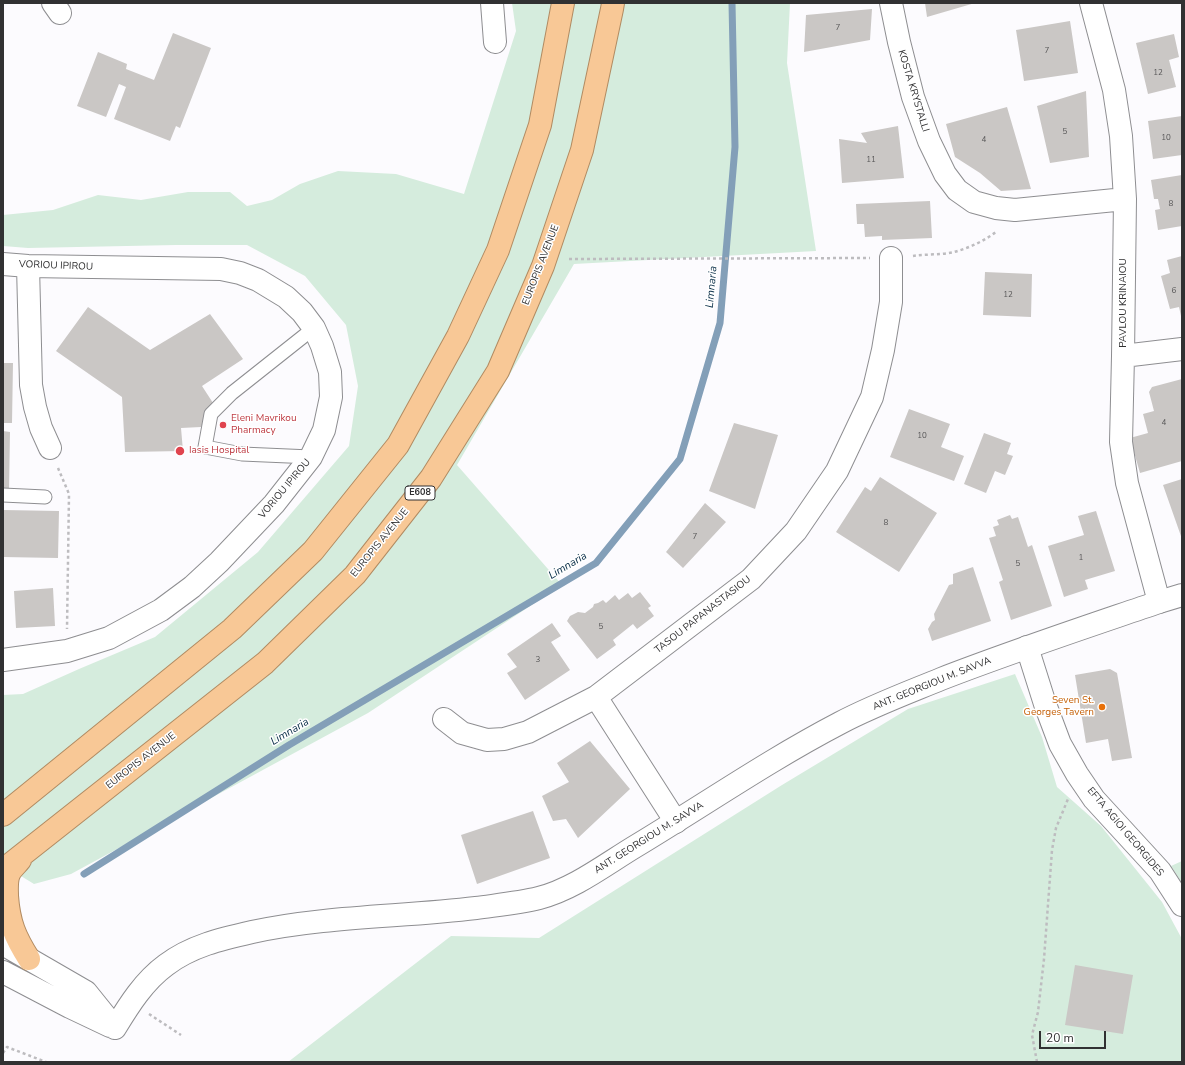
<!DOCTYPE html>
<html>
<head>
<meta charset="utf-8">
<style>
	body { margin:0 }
	#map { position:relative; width:1185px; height:1065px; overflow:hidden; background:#fcfbfe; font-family:"Nunito Sans",sans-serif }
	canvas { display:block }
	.frame { position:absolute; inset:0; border:4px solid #313132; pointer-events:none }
	.scale { position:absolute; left:1039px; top:1031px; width:67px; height:18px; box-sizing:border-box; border:2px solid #313132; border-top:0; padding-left:5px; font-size:12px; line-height:14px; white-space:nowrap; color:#313132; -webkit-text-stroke:3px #fff; paint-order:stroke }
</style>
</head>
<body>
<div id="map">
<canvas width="1185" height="1065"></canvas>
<div class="frame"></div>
<div class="scale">20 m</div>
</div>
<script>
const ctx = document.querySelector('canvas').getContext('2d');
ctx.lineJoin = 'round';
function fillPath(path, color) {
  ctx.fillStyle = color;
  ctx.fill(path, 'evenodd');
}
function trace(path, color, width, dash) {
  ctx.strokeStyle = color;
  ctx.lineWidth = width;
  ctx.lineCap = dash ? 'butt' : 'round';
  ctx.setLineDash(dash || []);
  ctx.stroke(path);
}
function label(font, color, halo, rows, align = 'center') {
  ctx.font = font + ' "Nunito Sans",sans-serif';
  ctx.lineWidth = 3;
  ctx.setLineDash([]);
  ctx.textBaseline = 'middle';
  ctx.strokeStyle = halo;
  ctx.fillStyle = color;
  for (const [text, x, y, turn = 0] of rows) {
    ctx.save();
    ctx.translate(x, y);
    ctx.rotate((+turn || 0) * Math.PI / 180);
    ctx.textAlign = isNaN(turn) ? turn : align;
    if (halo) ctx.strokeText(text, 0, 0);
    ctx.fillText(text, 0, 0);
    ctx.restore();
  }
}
fillPath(new Path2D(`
	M 512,3 L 790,3 L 787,63 L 816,251 L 574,264 L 457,465 L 562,585 L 368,713 L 71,874 L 34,884 L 3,865 L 3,695 L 23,694 L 79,669 L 155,637 L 258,552 L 349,446 L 358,386 L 346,325 L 305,276 L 247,245 L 176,245 L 28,248 L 3,246 L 3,215 L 53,210 L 98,195 L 141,200 L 188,192 L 230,192 L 247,206 L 272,200 L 300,184 L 338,171 L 396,174 L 464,194 L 516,31 Z
	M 1015,674 L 1042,737 L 1057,787 L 1101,826 L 1162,902 L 1182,939 L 1182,1062 L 288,1062 L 451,936 L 539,938 L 782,785 L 908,709 Z
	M 1182,861 L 1182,883 L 1171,866 Z`), '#d5ecdd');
trace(new Path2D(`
	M 84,874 L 289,745 L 596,563 L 680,459 L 720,323 L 735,147 L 732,3`), '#839fb8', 7);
fillPath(new Path2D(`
	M 925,3 L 975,3 L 927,17 Z
	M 872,9 L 870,40 L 804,52 L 806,15 Z
	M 1070,21 L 1078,73 L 1024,81 L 1016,30 Z
	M 173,33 L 211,48 L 180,128 L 176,126 L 170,141 L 114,119 L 126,87 L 119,84 L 106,117 L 77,106 L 98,52 L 127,64 L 126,69 L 154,80 Z
	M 1174,34 L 1179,57 L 1169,60 L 1176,87 L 1148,94 L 1136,43 Z
	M 1086,91 L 1089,157 L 1050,163 L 1037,106 Z
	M 1007,107 L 1031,189 L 1001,191 L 980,173 L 955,157 L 946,124 Z
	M 1182,116 L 1182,155 L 1153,159 L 1148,121 Z
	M 898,126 L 904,178 L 842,183 L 839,139 L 867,143 L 861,133 Z
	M 1182,175 L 1182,226 L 1158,230 L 1155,210 L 1160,209 L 1158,199 L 1154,199 L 1151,180 Z
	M 930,201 L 932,238 L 882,240 L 882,236 L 865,237 L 864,224 L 857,224 L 856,204 Z
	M 1182,256 L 1182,316 L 1181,316 L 1179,307 L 1170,309 L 1161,276 L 1170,273 L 1167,260 Z
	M 985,272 L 1032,274 L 1031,317 L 983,315 Z
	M 88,307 L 150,350 L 210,314 L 243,359 L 202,386 L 213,403 L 201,427 L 181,428 L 183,451 L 125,452 L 122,397 L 56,351 Z
	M 3,363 L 13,363 L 12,423 L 3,423 Z
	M 1182,379 L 1182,461 L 1140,473 L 1130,438 L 1148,433 L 1143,414 L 1154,411 L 1149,392 L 1152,387 Z
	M 909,409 L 950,424 L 941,447 L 964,456 L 954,481 L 890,457 Z
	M 734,423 L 778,435 L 755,509 L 709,491 Z
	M 3,431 L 10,432 L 9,491 L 3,491 Z
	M 984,433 L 1011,443 L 1007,454 L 1013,456 L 1005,475 L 995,471 L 986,493 L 964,484 Z
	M 880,477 L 937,513 L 899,572 L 836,532 L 865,487 L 871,491 Z
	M 1182,479 L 1182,539 L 1163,485 Z
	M 705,503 L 726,522 L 683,568 L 666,552 Z
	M 3,510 L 59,511 L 58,558 L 3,557 Z
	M 1096,511 L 1115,571 L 1085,580 L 1088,589 L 1064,597 L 1048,546 L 1084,535 L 1078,516 Z
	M 1010,515 L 1012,519 L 1018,517 L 1028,547 L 1032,545 L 1052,606 L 1011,620 L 999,582 L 1003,580 L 989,538 L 996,536 L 993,527 L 999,525 L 997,520 Z
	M 973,567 L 991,621 L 932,641 L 928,629 L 932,622 L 935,620 L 934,614 L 949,585 L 953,584 L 953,574 Z
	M 53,588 L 55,626 L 16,628 L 14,591 Z
	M 640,592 L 651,606 L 648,608 L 654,616 L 637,629 L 633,624 L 613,640 L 616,645 L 597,659 L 567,621 L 570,616 L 578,612 L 585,613 L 593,607 L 594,604 L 598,603 L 603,600 L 606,603 L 615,595 L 619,600 L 628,593 L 632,598 Z
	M 552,623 L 561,636 L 551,642 L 570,670 L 525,700 L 507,673 L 517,667 L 507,654 Z
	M 1110,669 L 1117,673 L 1132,758 L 1112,761 L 1108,739 L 1086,743 L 1075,675 Z
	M 590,741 L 630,789 L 578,838 L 566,819 L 553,821 L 542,796 L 569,782 L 557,763 Z
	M 533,811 L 550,858 L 477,884 L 461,835 Z
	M 1075,965 L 1133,975 L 1123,1034 L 1065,1025 Z`), '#cac7c5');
const service = new Path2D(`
	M 311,457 L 242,454 L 205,447 L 211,414 L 232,393 L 314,328
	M 3,495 L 45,497`);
const minor = new Path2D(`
	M 53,3 L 60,13
	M 492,3 L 495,42
	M 891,3 L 899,42 L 913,97 L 929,141 L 945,174 L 957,190 L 974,202 L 996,208 L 1015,210 L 1125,199
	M 1091,3 L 1114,90 L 1121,136 L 1125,199 L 1123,356 L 1121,442 L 1127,483 L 1159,602
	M 3,264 L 28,266 L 221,269 L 240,273 L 258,280 L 286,297 L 302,312 L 314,328 L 322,346 L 330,372 L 331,397 L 324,430 L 311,457 L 274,504 L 219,562 L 192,587 L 161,610 L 109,638 L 67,651 L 3,660
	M 28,266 L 31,385 L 35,407 L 41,428 L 50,448
	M 1123,356 L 1182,349
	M 1027,647 L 1045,704 L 1060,744 L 1077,774 L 1094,799 L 1160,871 L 1182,905
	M 596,697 L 676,822
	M 444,719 L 462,733 L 487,740 L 504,739 L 528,732 L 596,697 L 751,579 L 796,531 L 837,471 L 872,397 L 883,350 L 891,302 L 891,258`);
const secondary = new Path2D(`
	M 3,944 L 86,992 L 115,1028
	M 3,972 L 70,1007 L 110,1026
	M 115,1028 C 129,1005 144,981 166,965 C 191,946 221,939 252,932 C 326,916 402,917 476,908 C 497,905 519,903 539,898 C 574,889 606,864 636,846 C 704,805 769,760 840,723 C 872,706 907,693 941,679 C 1013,651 1086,627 1159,602 L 1182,595`);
const trunk = new Path2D(`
	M 3,815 L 232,629 L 313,551 L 398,445 L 458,336 L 498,250 L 540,125 L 563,3
	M 20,860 C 17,864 11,869 9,874 C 6,881 7,889 7,896 C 9,923 15,937 29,959
	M 3,870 L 265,663 L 355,575 L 431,478 L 498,371 L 543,266 L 582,150 L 612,9 L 613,3`);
trace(service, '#8e8e91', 15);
trace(minor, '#8e8e91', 24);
trace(secondary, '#8e8e91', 24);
trace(trunk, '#b18b62', 24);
trace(new Path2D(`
	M 913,256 C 926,254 941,255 954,252 C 969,248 984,241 996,232
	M 569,259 L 870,258
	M 58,468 L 69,494 L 67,629
	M 149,1014 L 181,1035
	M 3,1053 L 7,1047 L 46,1062
	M 1037,1062 L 1032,1035 L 1038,1012 L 1044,959 L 1052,850 L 1056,828 L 1068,799`), '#bdbcbf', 2.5, [3, 3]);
trace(service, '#fff', 13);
trace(minor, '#fff', 22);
trace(secondary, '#fff', 22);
trace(trunk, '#f8c896', 22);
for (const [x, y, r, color] of [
	[223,425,4,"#e0444e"],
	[180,451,5,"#e0444e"],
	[1102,707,4,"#e8710a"]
]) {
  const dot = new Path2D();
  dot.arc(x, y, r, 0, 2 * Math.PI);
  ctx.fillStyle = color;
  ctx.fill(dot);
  trace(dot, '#fff', 1.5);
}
label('8px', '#575657', null, [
	["7",838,28],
	["7",1047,51],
	["12",1158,73],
	["5",1065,132],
	["10",1166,138],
	["4",984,140],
	["11",871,160],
	["8",1171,204],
	["6",1174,291],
	["12",1008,295],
	["4",1164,423],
	["10",922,436],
	["8",886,523],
	["7",695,537],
	["1",1081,558],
	["5",1018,564],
	["5",601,627],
	["3",538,660]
]);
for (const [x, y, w] of [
	[420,493,30]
]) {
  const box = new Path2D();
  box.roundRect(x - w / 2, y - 7, w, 14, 3);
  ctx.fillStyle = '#fff';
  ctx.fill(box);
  trace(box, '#313132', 1);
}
label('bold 9px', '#313132', null, [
	["E608",420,493]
]);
label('10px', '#313132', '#fff', [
	["KOSTA KRYSTALLI",913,91,73],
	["EUROPIS AVENUE",541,265,-69],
	["VORIOU IPIROU",56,266,2],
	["PAVLOU KRINAIOU",1124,303,-90],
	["VORIOU IPIROU",285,489,-50],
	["EUROPIS AVENUE",380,543,-51],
	["TASOU PAPANASTASIOU",703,615,-38],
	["ANT. GEORGIOU M. SAVVA",932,684,-22],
	["EUROPIS AVENUE",141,761,-38],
	["EFTA AGIOI GEORGIDES",1125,832,50],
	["ANT. GEORGIOU M. SAVVA",649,838,-32]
]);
label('10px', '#be3a42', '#fff', [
	["Eleni Mavrikou",231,419],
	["Pharmacy",231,431],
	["Iasis Hospital",189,451]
], 'left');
label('10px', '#c56008', '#fff', [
	["Seven St.",1094,701],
	["Georges Tavern",1094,713]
], 'right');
label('italic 11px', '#072c46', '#fff', [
	["Limnaria",712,287,-85],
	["Limnaria",568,566,-31],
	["Limnaria",290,732,-31]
]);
</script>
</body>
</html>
